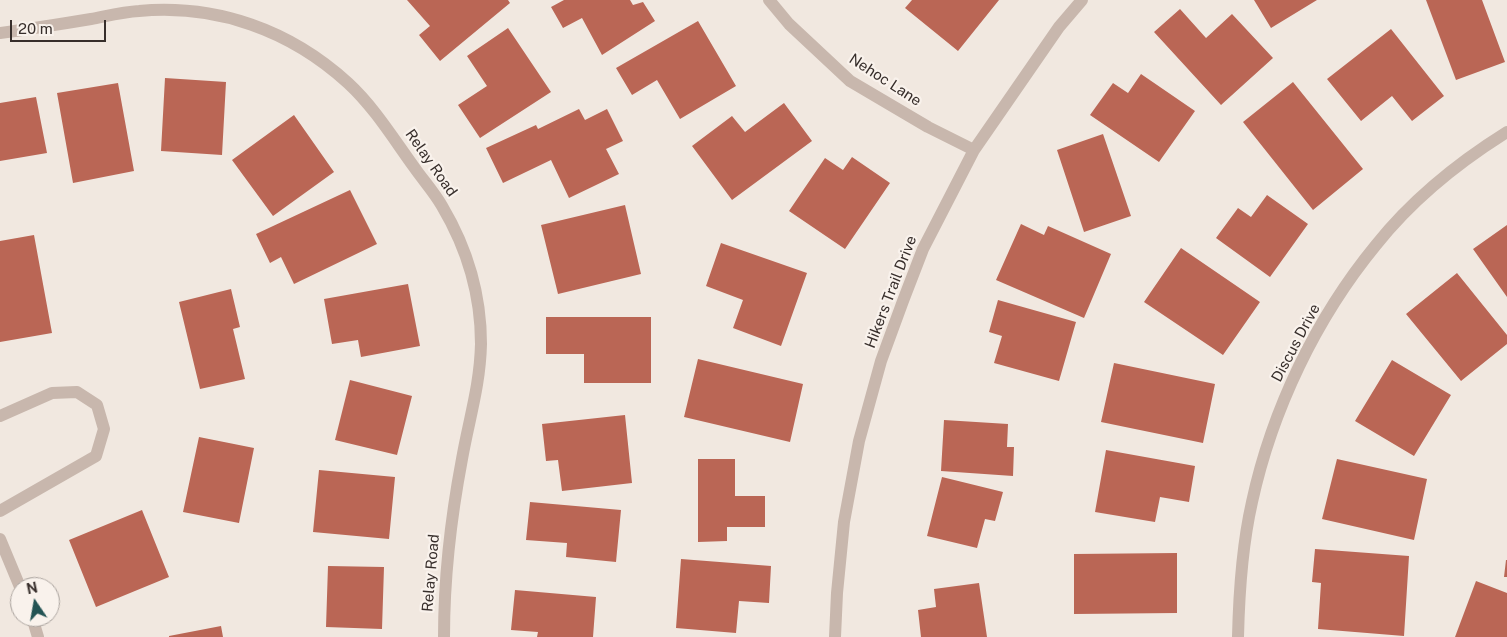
<!DOCTYPE html>
<html>
<head>
<meta charset="utf-8">
<style>
	body { margin:0 }
	#map { position:relative; width:1507px; height:637px; overflow:hidden; background:#f1e8e0; font-family:"Public Sans",sans-serif }
	canvas { display:block }
	.north { position:absolute; left:10px; top:577px; width:50px; height:50px; box-sizing:border-box; background:#f9f2ec; border:1px solid #aba49f; border-radius:50%; rotate:348deg; font-size:14px; font-weight:700; line-height:20px; text-align:center; color:#372e2b }
	.north::after { content:''; display:block; margin:auto; width:18px; height:22px; background:#245454; clip-path:polygon(50% 0,100% 100%,50% 72%,0 100%) }
	.scale { position:absolute; left:10px; top:20px; width:96px; height:22px; box-sizing:border-box; border:2px solid #372e2b; border-top:0; padding-left:6px; font-size:15px; line-height:18px; white-space:nowrap; color:#372e2b; -webkit-text-stroke:4px #f9f2ec; paint-order:stroke }
</style>
</head>
<body>
<div id="map">
<canvas width="1507" height="637"></canvas>
<div class="north">N</div>
<div class="scale">20 m</div>
</div>
<script>
const ctx = document.querySelector('canvas').getContext('2d');
ctx.lineJoin = 'round';
function fillPath(path, color) {
  ctx.fillStyle = color;
  ctx.fill(path, 'evenodd');
}
function trace(path, color, width, dash) {
  ctx.strokeStyle = color;
  ctx.lineWidth = width;
  ctx.lineCap = dash ? 'butt' : 'round';
  ctx.setLineDash(dash || []);
  ctx.stroke(path);
}
function label(font, color, halo, rows, align = 'center') {
  ctx.font = font + ' "Public Sans",sans-serif';
  ctx.lineWidth = 4.5;
  ctx.setLineDash([]);
  ctx.textBaseline = 'middle';
  ctx.strokeStyle = halo;
  ctx.fillStyle = color;
  for (const [text, x, y, turn = 0] of rows) {
    ctx.save();
    ctx.translate(x, y);
    ctx.rotate((+turn || 0) * Math.PI / 180);
    ctx.textAlign = isNaN(turn) ? turn : align;
    if (halo) ctx.strokeText(text, 0, 0);
    ctx.fillText(text, 0, 0);
    ctx.restore();
  }
}
fillPath(new Path2D(`
	M 407,0 L 508,0 L 510,3 L 440,61 L 419,35 L 430,26 Z
	M 564,0 L 630,0 L 633,5 L 643,2 L 655,21 L 602,55 L 582,18 L 563,28 L 551,7 Z
	M 912,0 L 999,0 L 958,51 L 905,8 Z
	M 1254,0 L 1317,0 L 1271,28 Z
	M 1426,0 L 1482,0 L 1505,62 L 1456,80 Z
	M 1180,9 L 1206,38 L 1232,14 L 1273,58 L 1221,105 L 1154,32 Z
	M 698,21 L 736,86 L 680,119 L 657,80 L 632,95 L 616,68 Z
	M 508,28 L 551,92 L 480,138 L 458,105 L 487,86 L 467,56 Z
	M 1391,29 L 1444,96 L 1412,121 L 1392,96 L 1361,121 L 1327,79 Z
	M 1141,74 L 1195,111 L 1159,162 L 1090,115 L 1113,83 L 1128,93 Z
	M 165,78 L 226,82 L 222,155 L 161,151 Z
	M 1293,82 L 1363,169 L 1313,210 L 1243,122 Z
	M 118,83 L 134,171 L 73,183 L 57,93 Z
	M 36,97 L 47,153 L 0,161 L 0,103 Z
	M 784,103 L 812,141 L 732,200 L 692,146 L 732,116 L 745,132 Z
	M 579,109 L 585,120 L 607,109 L 623,141 L 606,149 L 619,174 L 569,198 L 551,160 L 503,183 L 486,148 L 536,125 L 538,129 Z
	M 294,115 L 334,172 L 273,216 L 232,160 Z
	M 1103,134 L 1131,216 L 1084,232 L 1057,150 Z
	M 852,157 L 890,183 L 845,249 L 789,211 L 825,158 L 843,170 Z
	M 350,190 L 377,244 L 294,284 L 281,257 L 270,263 L 256,234 Z
	M 1267,195 L 1308,224 L 1270,277 L 1216,238 L 1238,208 L 1251,217 Z
	M 625,205 L 641,274 L 558,294 L 541,225 Z
	M 1021,224 L 1044,235 L 1048,226 L 1111,254 L 1084,318 L 996,280 Z
	M 1507,225 L 1507,297 L 1473,249 Z
	M 34,235 L 52,333 L 0,342 L 0,241 Z
	M 721,243 L 807,273 L 781,346 L 733,328 L 743,300 L 706,286 Z
	M 1181,248 L 1260,302 L 1223,355 L 1144,302 Z
	M 1457,273 L 1507,335 L 1507,344 L 1461,381 L 1406,314 Z
	M 408,284 L 420,346 L 361,357 L 358,340 L 332,344 L 324,299 Z
	M 231,289 L 240,327 L 233,329 L 245,379 L 200,389 L 179,302 Z
	M 998,300 L 1076,322 L 1059,381 L 994,363 L 1002,336 L 989,332 Z
	M 546,317 L 651,317 L 651,383 L 584,383 L 584,354 L 546,354 Z
	M 698,359 L 803,384 L 790,442 L 684,417 Z
	M 1392,360 L 1451,395 L 1414,456 L 1355,421 Z
	M 1114,363 L 1215,384 L 1203,443 L 1101,422 Z
	M 350,380 L 412,396 L 397,455 L 335,440 Z
	M 625,415 L 632,483 L 562,491 L 558,460 L 546,461 L 542,424 Z
	M 944,420 L 1008,424 L 1007,447 L 1014,447 L 1013,476 L 941,471 Z
	M 199,437 L 254,448 L 239,523 L 183,512 Z
	M 1106,450 L 1195,466 L 1189,502 L 1160,497 L 1155,522 L 1095,512 Z
	M 698,459 L 735,459 L 735,496 L 765,496 L 765,527 L 727,527 L 727,541 L 698,542 Z
	M 1337,459 L 1427,479 L 1414,540 L 1322,519 Z
	M 319,470 L 395,477 L 389,539 L 313,532 Z
	M 942,477 L 1003,492 L 995,521 L 985,519 L 977,548 L 927,536 Z
	M 530,502 L 621,510 L 616,562 L 566,557 L 567,543 L 526,540 Z
	M 142,510 L 169,577 L 96,607 L 69,540 Z
	M 1315,549 L 1409,556 L 1404,636 L 1318,629 L 1321,583 L 1312,582 Z
	M 1177,553 L 1177,613 L 1074,614 L 1074,554 Z
	M 681,559 L 771,566 L 769,603 L 739,601 L 736,633 L 676,628 Z
	M 1506,560 L 1507,560 L 1507,577 L 1504,577 Z
	M 328,566 L 384,567 L 382,629 L 326,627 Z
	M 1476,581 L 1507,593 L 1507,637 L 1455,637 Z
	M 979,583 L 987,637 L 921,637 L 918,610 L 936,607 L 934,589 Z
	M 515,590 L 596,597 L 593,637 L 537,637 L 538,632 L 511,630 Z
	M 221,626 L 223,637 L 169,637 L 169,636 Z`), '#ba6655');
trace(new Path2D(`
	M 769,0 L 789,24 L 850,81 L 928,127 L 974,150
	M 0,33 C 30,29 61,24 91,19 C 107,16 123,12 139,11 C 217,4 290,30 348,83 C 374,107 393,138 414,167 C 423,180 434,192 442,206 C 467,248 481,295 481,344 C 480,386 469,419 462,459 C 451,517 444,577 444,637
	M 0,416 L 52,393 L 77,392 L 97,405 L 104,429 L 96,456 L 0,511
	M 0,539 L 20,587
	M 32,617 L 38,637
	M 835,637 L 837,593 L 844,522 L 859,441 L 881,361 L 903,301 L 923,249 L 974,150 L 1059,27 L 1082,0
	M 1238,637 C 1239,592 1242,546 1252,502 C 1272,410 1316,318 1376,245 C 1411,201 1459,162 1507,132`), '#c8b7ad', 12);
label('15px', '#372e2b', '#f9f2ec', [
	["Nehoc Lane",885,80,33],
	["Relay Road",431,163,55],
	["Hikers Trail Drive",891,292,-69],
	["Discus Drive",1296,343,-62],
	["Relay Road",431,573,-85]
]);
</script>
</body>
</html>
